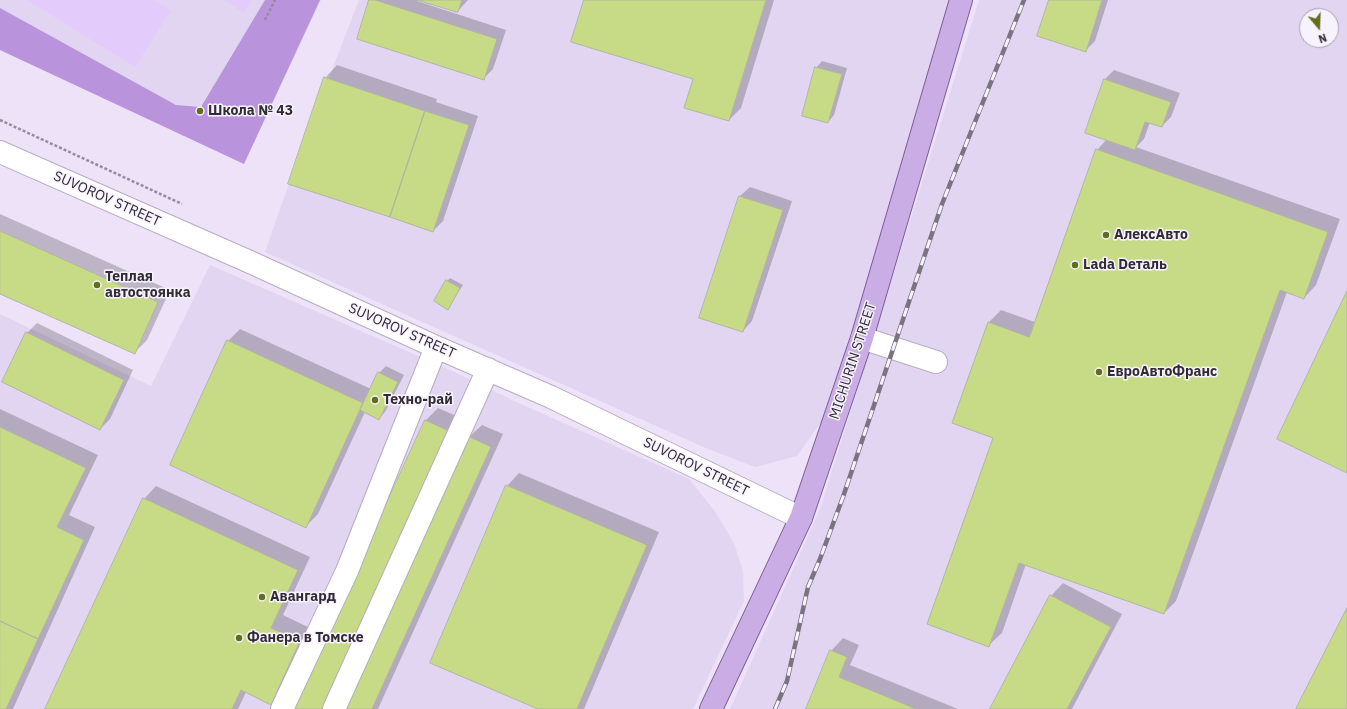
<!DOCTYPE html>
<html>
<head>
<meta charset="utf-8">
<style>
	body { margin:0 }
	#map { position:relative; width:1347px; height:709px; overflow:hidden; background:#ede2f8; font-family:"IBM Plex Sans",sans-serif }
	canvas { display:block }
	.north { position:absolute; left:1299px; top:8px; width:40px; height:40px; box-sizing:border-box; background:#f8f2ff; border:1px solid #a8a3ae; border-radius:50%; rotate:161deg; font-size:11px; font-weight:700; line-height:16px; text-align:center; color:#302c34 }
	.north::after { content:''; display:block; margin:auto; width:14px; height:18px; background:#606f1a; clip-path:polygon(50% 0,100% 100%,50% 72%,0 100%) }
</style>
</head>
<body>
<div id="map">
<canvas width="1347" height="709"></canvas>
<div class="north">N</div>
</div>
<script>
const ctx = document.querySelector('canvas').getContext('2d');
ctx.lineJoin = 'round';
function fillPath(path, color) {
  ctx.fillStyle = color;
  ctx.fill(path, 'evenodd');
}
function trace(path, color, width, dash) {
  ctx.strokeStyle = color;
  ctx.lineWidth = width;
  ctx.lineCap = dash ? 'butt' : 'round';
  ctx.setLineDash(dash || []);
  ctx.stroke(path);
}
function label(font, color, halo, rows, align = 'center') {
  ctx.font = font + ' "IBM Plex Sans",sans-serif';
  ctx.lineWidth = 3;
  ctx.setLineDash([]);
  ctx.textBaseline = 'middle';
  ctx.strokeStyle = halo;
  ctx.fillStyle = color;
  for (const [text, x, y, turn = 0] of rows) {
    ctx.save();
    ctx.translate(x, y);
    ctx.rotate((+turn || 0) * Math.PI / 180);
    ctx.textAlign = isNaN(turn) ? turn : align;
    if (halo) ctx.strokeText(text, 0, 0);
    ctx.fillText(text, 0, 0);
    ctx.restore();
  }
}
fillPath(new Path2D(`
	M 0,0 L 321,0 L 244,164 L 0,50 Z
	M 359,0 L 949,0 L 852,340 L 822,421 L 797,456 L 755,467 L 708,449 L 265,252 L 295,166 Z
	M 979,0 L 1347,0 L 1347,709 L 730,709 L 820,509 ZM 1307,16 L 1331,16 L 1331,40 L 1307,40 Z
	M 210,265 L 448,369 L 512,400 L 689,479 L 714,510 L 734,543 L 743,571 L 744,601 L 693,709 L 0,709 L 0,314 L 151,386 Z`), '#e2d5f1');
fillPath(new Path2D(`
	M 27,0 L 154,0 L 171,10 L 135,67 Z
	M 224,0 L 252,0 L 244,13 Z`), '#e3ccfb');
fillPath(new Path2D(`
	M 265,0 L 320,0 L 244,164 L 0,50 L 0,8 L 176,105 L 201,107 Z`), '#b994dd');
fillPath(new Path2D(`
	M 370,0 L 417,0 L 417,1 L 506,30 L 493,69 L 483,79 Z
	M 420,0 L 468,0 L 458,11 Z
	M 585,0 L 774,0 L 741,108 L 729,120 L 694,78 Z
	M 1050,0 L 1108,0 L 1095,41 L 1085,51 Z
	M 822,61 L 847,68 L 834,115 L 828,122 L 816,68 Z
	M 337,65 L 437,99 L 436,102 L 478,116 L 443,221 L 433,231 L 325,78 Z
	M 1114,70 L 1180,93 L 1171,117 L 1162,126 L 1150,122 L 1144,139 L 1136,147 L 1340,219 L 1316,285 L 1304,298 L 1287,292 L 1176,601 L 1164,613 L 1026,564 L 1002,633 L 989,645 L 994,438 L 989,322 L 1001,310 L 1035,322 L 1097,150 L 1107,139 L 1104,80 Z
	M 750,187 L 792,201 L 752,321 L 743,331 L 700,317 L 740,196 Z
	M 0,214 L 170,290 L 147,340 L 134,353 L 0,292 Z
	M 450,278 L 463,285 L 448,308 L 447,281 Z
	M 37,323 L 133,370 L 110,419 L 100,429 L 27,333 Z
	M 240,329 L 371,389 L 379,373 L 386,366 L 404,375 L 385,412 L 379,418 L 365,412 L 318,514 L 306,526 L 228,341 Z
	M 438,408 L 461,418 L 328,709 L 294,709 L 426,420 Z
	M 0,409 L 98,455 L 69,515 L 95,527 L 13,709 L 0,709 Z
	M 482,425 L 503,434 L 378,709 L 346,709 L 469,437 Z
	M 519,473 L 659,532 L 584,709 L 541,709 L 507,486 Z
	M 156,486 L 310,557 L 283,615 L 312,629 L 283,691 L 271,703 L 246,692 L 238,709 L 46,709 L 144,499 Z
	M 1063,583 L 1122,614 L 1072,709 L 991,709 L 1051,596 Z
	M 843,638 L 859,645 L 850,665 L 958,709 L 807,709 L 831,651 Z`), '#0003');
const building = new Path2D(`
	M 369,0 L 375,0 L 497,39 L 484,80 L 357,39 Z
	M 417,0 L 462,0 L 458,12 Z
	M 584,0 L 766,0 L 729,121 L 684,108 L 693,79 L 571,42 Z
	M 1049,0 L 1102,0 L 1086,52 L 1037,36 Z
	M 815,67 L 842,74 L 828,123 L 802,116 Z
	M 324,77 L 425,111 L 390,217 L 288,184 Z
	M 1104,79 L 1171,102 L 1162,127 L 1145,122 L 1135,150 L 1085,133 Z
	M 425,111 L 469,125 L 433,232 L 390,217 Z
	M 1096,149 L 1328,232 L 1304,299 L 1280,290 L 1164,614 L 1019,563 L 989,647 L 927,624 L 993,438 L 952,423 L 988,322 L 1029,337 Z
	M 739,196 L 783,210 L 743,332 L 699,318 Z
	M 0,231 L 158,302 L 135,354 L 0,294 Z
	M 446,280 L 460,288 L 448,310 L 434,301 Z
	M 1347,291 L 1347,473 L 1277,439 Z
	M 26,332 L 124,380 L 100,430 L 2,382 Z
	M 227,340 L 363,403 L 306,528 L 170,465 Z
	M 378,372 L 398,382 L 379,420 L 360,410 Z
	M 425,420 L 449,431 L 322,709 L 292,709 Z
	M 0,427 L 86,468 L 57,527 L 84,540 L 38,639 L 0,621 Z
	M 468,436 L 491,447 L 372,709 L 345,709 Z
	M 506,485 L 647,545 L 577,709 L 538,709 L 430,663 Z
	M 143,498 L 298,570 L 271,628 L 300,641 L 271,705 L 241,690 L 232,709 L 45,709 Z
	M 1050,595 L 1111,627 L 1067,709 L 990,709 Z
	M 1347,608 L 1347,709 L 1296,709 Z
	M 0,621 L 38,639 L 6,709 L 0,709 Z
	M 830,650 L 847,657 L 839,677 L 916,709 L 806,709 Z`);
fillPath(building, '#c7da85');
trace(building, '#b1b7a1', 1);
const minor = new Path2D(`
	M 0,152 L 250,262 L 436,347 L 551,397 L 801,518
	M 862,338 L 936,362
	M 282,709 L 347,571 L 436,347
	M 334,709 L 488,369`);
const major = new Path2D(`
	M 711,709 L 801,518 L 862,338 L 961,0`);
trace(minor, '#b6acc1', 24);
trace(major, '#7e5d9c', 24);
trace(new Path2D(`
	M 265,20 L 275,0
	M 0,120 L 182,204`), '#948c9c', 2.5, [3, 2]);
trace(minor, '#fff', 22);
trace(major, '#cbade5', 22);
const rail = new Path2D(`
	M 775,709 L 787,681 L 808,587 L 820,559 L 843,497 L 942,204 L 1024,0`);
trace(rail, '#7a7381', 4.5);
trace(rail, '#f8f2ff', 3, [9]);
for (const [x, y, r, color] of [
	[200,111,4,"#606f1a"],
	[1106,235,4,"#606f1a"],
	[1075,265,4,"#606f1a"],
	[97,285,4,"#606f1a"],
	[1099,372,4,"#606f1a"],
	[375,400,4,"#606f1a"],
	[262,597,4,"#606f1a"],
	[239,638,4,"#606f1a"]
]) {
  const dot = new Path2D();
  dot.arc(x, y, r, 0, 2 * Math.PI);
  ctx.fillStyle = color;
  ctx.fill(dot);
  trace(dot, '#f8f2ff', 1.5);
}
label('bold 14px', '#302c34', '#f8f2ff', [
	["Школа № 43",208,111],
	["АлексАвто",1114,235],
	["Lada Dеталь",1083,265],
	["Теплая",105,277],
	["автостоянка",105,293],
	["ЕвроАвтоФранс",1107,372],
	["Техно-рай",383,400],
	["Авангард",270,597],
	["Фанера в Томске",247,638]
], 'left');
label('14px', '#302c34', '#f8f2ff', [
	["SUVOROV STREET",107,199,24],
	["SUVOROV STREET",402,331,24],
	["MICHURIN STREET",853,361,-72],
	["SUVOROV STREET",696,467,26]
]);
</script>
</body>
</html>
